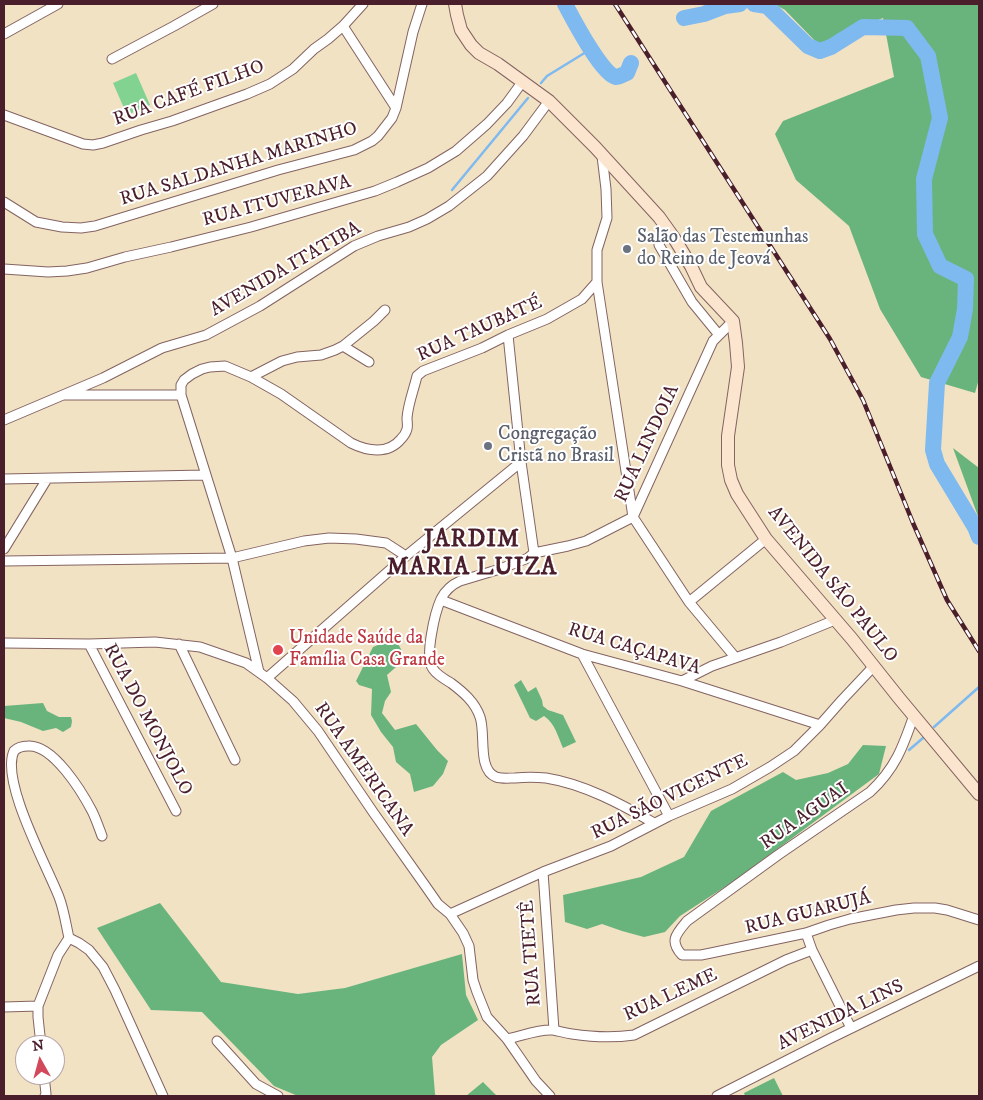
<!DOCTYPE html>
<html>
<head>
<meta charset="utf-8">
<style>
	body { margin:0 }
	#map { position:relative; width:983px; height:1100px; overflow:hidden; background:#f1e2c4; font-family:"IM FELL DW Pica",serif }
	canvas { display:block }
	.frame { position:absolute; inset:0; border:5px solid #4a1f2b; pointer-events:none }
	.north { position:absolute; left:15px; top:1035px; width:50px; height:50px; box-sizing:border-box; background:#fff; border:1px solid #b7a5aa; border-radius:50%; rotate:353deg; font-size:14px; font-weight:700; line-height:20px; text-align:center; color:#4a1f2b }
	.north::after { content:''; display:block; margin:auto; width:18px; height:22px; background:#d1495b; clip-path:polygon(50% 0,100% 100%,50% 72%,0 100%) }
</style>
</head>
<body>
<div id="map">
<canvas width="983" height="1100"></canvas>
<div class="frame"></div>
<div class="north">N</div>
</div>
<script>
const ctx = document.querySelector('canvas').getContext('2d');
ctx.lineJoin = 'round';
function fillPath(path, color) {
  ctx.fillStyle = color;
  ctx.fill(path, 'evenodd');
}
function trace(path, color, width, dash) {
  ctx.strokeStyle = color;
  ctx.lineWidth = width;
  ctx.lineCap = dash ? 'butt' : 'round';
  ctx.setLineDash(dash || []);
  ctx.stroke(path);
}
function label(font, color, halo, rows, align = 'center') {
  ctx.font = font + ' "IM FELL DW Pica",serif';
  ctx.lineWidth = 4;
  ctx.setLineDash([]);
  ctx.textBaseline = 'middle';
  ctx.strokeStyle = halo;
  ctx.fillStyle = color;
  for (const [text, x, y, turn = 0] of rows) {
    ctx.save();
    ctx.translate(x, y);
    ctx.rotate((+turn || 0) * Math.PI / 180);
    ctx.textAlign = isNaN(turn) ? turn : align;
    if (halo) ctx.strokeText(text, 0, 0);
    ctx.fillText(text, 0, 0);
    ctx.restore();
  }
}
fillPath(new Path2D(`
	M 136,73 L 150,105 L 127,115 L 113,83 Z`), '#82d292');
fillPath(new Path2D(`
	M 774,4 L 979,4 L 979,379 L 975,393 L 921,377 L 880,309 L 849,226 L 796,180 L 775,134 L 783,121 L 894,77 L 883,18 L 818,44 L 785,10 Z
	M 953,448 L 979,468 L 979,519 Z
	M 395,638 L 403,653 L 396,667 L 387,675 L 391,692 L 385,701 L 382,713 L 395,730 L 416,724 L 437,750 L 448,761 L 443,774 L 433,786 L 414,792 L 410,774 L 396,762 L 393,747 L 381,732 L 371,715 L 372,689 L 359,685 L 356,681 L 373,647 Z
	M 521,680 L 528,692 L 536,687 L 542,700 L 543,706 L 548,710 L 563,715 L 576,742 L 563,748 C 558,737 555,723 544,716 L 536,721 L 530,718 L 514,685 Z
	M 43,703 L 47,711 L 59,717 L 71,717 L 72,721 L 71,727 L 63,732 L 56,728 L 43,731 L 21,722 L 4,718 L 4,706 Z
	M 863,745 L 886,746 L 879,774 L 734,881 L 680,916 L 665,932 L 644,937 L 622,931 L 602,924 L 587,929 L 565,922 L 563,895 L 641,877 L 684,857 L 711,811 L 783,772 L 796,780 L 828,773 L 848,764 Z
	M 160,903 L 221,982 L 298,994 L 345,988 L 462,954 L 466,995 L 478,1020 L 441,1045 L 432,1057 L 435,1094 L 436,1096 L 298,1096 L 274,1086 L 202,1012 L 151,1010 L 97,928 Z
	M 774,1078 L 783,1096 L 745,1096 L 744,1093 Z
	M 483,1082 L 497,1096 L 466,1096 Z`), '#69b47c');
trace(new Path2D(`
	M 541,83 L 547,76 L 591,49
	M 452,190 L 528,98
	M 934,727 L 979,687
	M 909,750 L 923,738`), '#7eb9f0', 2.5);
trace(new Path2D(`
	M 565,4 C 572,17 602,75 616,77 C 619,77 624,74 627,73 L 631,63
	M 754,4 L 767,6 L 808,46 L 820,51 L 831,47 L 863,27 L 907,28 L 928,56 L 940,118 L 924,179 L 925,234 L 940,266 L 966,279 L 965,309 L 960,337 L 937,383 L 933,450 L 937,464 L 975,527 L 979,537
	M 684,18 L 704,14 L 725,6 L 740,4`), '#7eb9f0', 16);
const minor = new Path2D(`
	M 343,26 L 396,108
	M 4,34 L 58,4
	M 112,59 L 174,26 L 213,4
	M 4,115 L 83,144 L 93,145 L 103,143 L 141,130 L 172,121 L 247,94 L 270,84 L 293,69 L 314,49 L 328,39 L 343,26 L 363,4
	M 602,156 L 606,189 L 607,218 L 597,250 L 597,282 L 633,517 L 689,602 L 735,657
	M 4,202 L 36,222 L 62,227 L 81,228 L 95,226 L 278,170 L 354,150 L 372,141 L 378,136 L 392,118 L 396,108 L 413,32 L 422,4
	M 659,245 L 692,302 L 719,335
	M 4,269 L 48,272 L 67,271 L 87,268 L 125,257 L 171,247 L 251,227 L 375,191 L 397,182 L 428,168 L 456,151 L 487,124 L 507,103 L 523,81
	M 508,335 L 521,462 L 534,553
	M 343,346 L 369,362
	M 251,377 L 282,361 L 297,357 L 321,355 L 335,350 L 343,346 L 374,321 L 385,310
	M 66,395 L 181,395
	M 4,420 L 103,378 L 162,348 L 206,335 L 260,306 L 354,246 L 378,236 L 409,227 L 427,219 L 449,206 L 487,176 L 523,136 L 549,101
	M 4,479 L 205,475
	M 4,549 L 47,479
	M 4,561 L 232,558 L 304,541 L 329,538 L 356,539 L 386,543 L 406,556
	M 441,600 L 582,654 L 682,681 L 820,725
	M 689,602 L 766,539
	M 4,643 L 89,644 L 155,642 L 200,647 L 246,663 L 267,678 L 293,701 L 318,731 L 373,812 L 424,884 L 438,904 L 450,914 L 463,933 L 469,946 L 473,980 L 477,992 L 487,1017 L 507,1039 L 536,1081 L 550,1096
	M 89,644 L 176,811
	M 179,644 L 235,760
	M 582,654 L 669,816
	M 259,672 L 232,558 L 181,395 L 181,385 L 184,380 L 192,374 L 202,369 L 210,367 L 225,366 L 251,377 L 281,394 L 351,443 C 367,451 388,455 401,439 C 403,437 406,433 407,429 C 408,426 407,421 407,418 C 408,404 414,389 417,376 L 423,371 L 482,348 L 508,335 L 547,319 L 582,299 L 597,282
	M 267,678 L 406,556 L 521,462
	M 682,681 L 712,666 L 781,642 L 835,620
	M 914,715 C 903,747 895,769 870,792 L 778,855 L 687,921 C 676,934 669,941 682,955 L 701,955 L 711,953 L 806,933 L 829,925 L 850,919 L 896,910 L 914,908 L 935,908 L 947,910 L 979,920
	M 654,823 C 621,804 584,784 546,778 C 536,777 525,777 515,778 C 509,778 502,779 496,777 C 477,770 486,733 480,717 C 475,702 463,692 451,683 C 444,679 437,675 433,669 C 424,658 435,612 441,599 C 445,591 451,585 460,581 L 500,569 L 528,558 L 534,553 L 568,546 L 586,541 L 633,517 L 713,341 L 733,321
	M 543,872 L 554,1030
	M 450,914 L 543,872 L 611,846 L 669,816 L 732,789 L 770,767 L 794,751 L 820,725 L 842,700 L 874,666
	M 806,933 L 812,950 L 851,1028
	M 69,938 C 66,925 64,910 59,897 C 47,866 0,781 14,751 C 18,747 23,746 28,746 C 53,744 82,792 92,811 C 96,819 99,828 102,836
	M 69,938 L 79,943 L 89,950 L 103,967 L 115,990 L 163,1096
	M 4,1007 L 38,1006
	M 507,1039 C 522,1036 538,1029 553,1030 C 559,1031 565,1033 572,1034 C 592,1037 614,1038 634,1035 L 786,960 L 812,950
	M 217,1041 L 256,1084 L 278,1096
	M 41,1045 L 38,1017 L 38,1006 L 58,955 L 69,938
	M 44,1075 L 46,1094 L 45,1096
	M 717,1096 L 831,1038 L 979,966`);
const secondary = new Path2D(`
	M 455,4 L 457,15 L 461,30 L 471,45 L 479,53 L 498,64 L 549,101 L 595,147 L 659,217 L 674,238 L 691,266 L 701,287 L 733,321 L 736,343 L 738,367 L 728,436 L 728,465 L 731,480 L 737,494 L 766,539 L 852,639 L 899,698 L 979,794`);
trace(minor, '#846361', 11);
trace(secondary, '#846361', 14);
trace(minor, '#fff', 9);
trace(secondary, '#fce5cf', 12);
const rail = new Path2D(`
	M 615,4 L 830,339 L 863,400 L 913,523 L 947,600 L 979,651`);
trace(rail, '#4a1f2b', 4.5);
trace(rail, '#fff', 2.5, [8]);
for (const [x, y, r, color] of [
	[627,249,5,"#6b7280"],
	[488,446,5,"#6b7280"],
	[278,650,6,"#e0444e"]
]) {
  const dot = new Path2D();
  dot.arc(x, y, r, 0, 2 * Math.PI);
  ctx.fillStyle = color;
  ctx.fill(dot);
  trace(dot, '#fff', 2);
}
label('19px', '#4a1f2b', '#fff', [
	["RUA CAFÉ FILHO",189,94,-20],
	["RUA SALDANHA MARINHO",239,165,-17],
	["RUA ITUVERAVA",277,202,-15],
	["AVENIDA ITATIBA",286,270,-30],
	["RUA TAUBATÉ",480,330,-24],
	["RUA LINDOIA",648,444,-65],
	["AVENIDA SÃO PAULO",832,585,51],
	["RUA CAÇAPAVA",634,650,17],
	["RUA DO MONJOLO",147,720,62],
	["RUA AMERICANA",363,770,55],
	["RUA SÃO VICENTE",670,798,-26],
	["RUA AGUAI",805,817,-35],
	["RUA GUARUJÁ",808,914,-14],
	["RUA TIETÊ",532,953,-94],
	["RUA LEME",671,996,-25],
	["AVENIDA LINS",841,1016,-26]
]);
label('19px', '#5b616d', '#fff', [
	["Salão das Testemunhas",637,238],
	["do Reino de Jeová",637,260],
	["Congregação",498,435],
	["Cristã no Brasil",498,457]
], 'left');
label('19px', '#be3a42', '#fff', [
	["Unidade Saúde da",289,639],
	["Família Casa Grande",289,661]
], 'left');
ctx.letterSpacing = '1px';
label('bold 24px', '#4a1f2b', '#fff', [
	["JARDIM",472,541],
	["MARIA LUIZA",472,569]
]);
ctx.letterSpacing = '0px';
</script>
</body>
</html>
